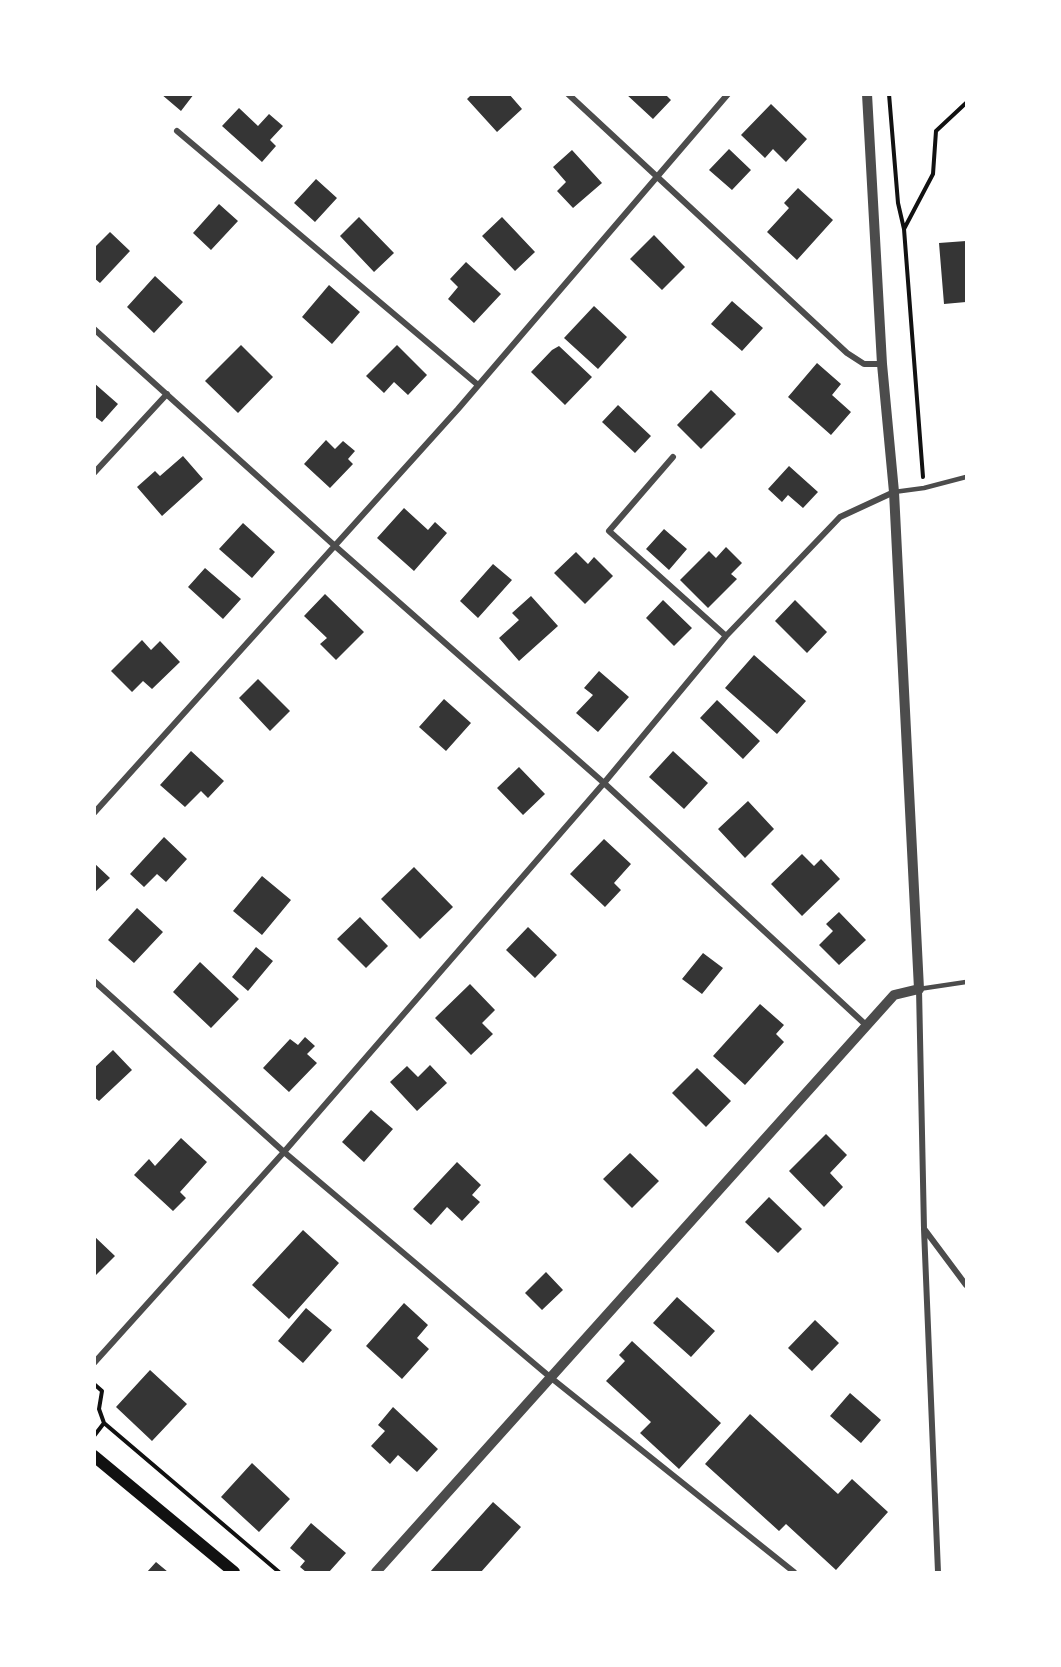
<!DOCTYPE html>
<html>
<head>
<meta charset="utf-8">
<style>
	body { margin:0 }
	#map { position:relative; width:1061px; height:1667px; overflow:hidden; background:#fff; font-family:"Open Sans",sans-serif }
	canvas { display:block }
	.frame { position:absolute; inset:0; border:96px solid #fff; pointer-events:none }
</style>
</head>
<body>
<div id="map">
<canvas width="1061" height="1667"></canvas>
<div class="frame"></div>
</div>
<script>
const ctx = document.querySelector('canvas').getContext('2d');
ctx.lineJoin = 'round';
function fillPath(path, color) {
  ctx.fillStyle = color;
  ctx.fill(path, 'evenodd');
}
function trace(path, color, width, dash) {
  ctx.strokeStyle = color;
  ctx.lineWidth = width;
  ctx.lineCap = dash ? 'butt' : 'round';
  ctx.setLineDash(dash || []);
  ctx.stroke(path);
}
fillPath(new Path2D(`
	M 161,94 L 194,94 L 181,111 Z
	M 472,94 L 509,94 L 522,109 L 497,132 L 467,99 Z
	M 626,94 L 665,94 L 671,100 L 653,119 Z
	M 771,104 L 807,139 L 786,162 L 773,149 L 765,158 L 741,135 Z
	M 239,108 L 258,126 L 269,114 L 283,126 L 270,140 L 276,146 L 262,162 L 222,126 Z
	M 729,149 L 751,170 L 732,190 L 709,170 Z
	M 572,150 L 602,183 L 573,208 L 557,191 L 566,182 L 553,167 Z
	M 316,179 L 337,198 L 315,222 L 294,203 Z
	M 798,188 L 833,220 L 797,260 L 767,232 L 789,208 L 784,203 Z
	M 219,204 L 238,221 L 211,250 L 193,233 Z
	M 359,217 L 394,253 L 374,272 L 340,236 Z
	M 502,217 L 535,252 L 515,271 L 482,236 Z
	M 110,232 L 130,251 L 100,283 L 94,278 L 94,248 Z
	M 654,235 L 685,267 L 662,290 L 630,259 Z
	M 966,241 L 966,302 L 944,304 L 939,243 Z
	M 466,262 L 501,294 L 474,323 L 448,299 L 458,287 L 450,279 Z
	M 155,276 L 183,302 L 154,333 L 127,307 Z
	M 329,285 L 360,312 L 332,344 L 302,317 Z
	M 732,301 L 763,328 L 742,351 L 711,324 Z
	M 594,306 L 627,337 L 598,369 L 564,338 Z
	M 241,345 L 273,377 L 238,413 L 205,381 Z
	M 397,345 L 427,375 L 408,395 L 394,382 L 384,393 L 366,376 Z
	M 559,346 L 592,377 L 565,405 L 531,372 L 552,350 Z
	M 817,363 L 841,384 L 832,395 L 851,412 L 831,435 L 788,397 Z
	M 94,383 L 118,404 L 102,422 L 94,416 Z
	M 711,390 L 736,414 L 701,449 L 677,425 Z
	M 618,405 L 651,436 L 635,453 L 602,422 Z
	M 326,440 L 335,449 L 343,441 L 355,451 L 348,459 L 353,464 L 330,488 L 304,464 Z
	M 183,456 L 203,479 L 162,516 L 137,487 L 155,471 L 160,476 Z
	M 789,466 L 818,492 L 803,508 L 788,495 L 782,502 L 768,489 Z
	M 404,508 L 428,530 L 435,522 L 447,533 L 414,571 L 377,538 Z
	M 243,523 L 275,552 L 252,578 L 219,549 Z
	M 664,529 L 687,549 L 669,570 L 646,549 Z
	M 726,547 L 742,563 L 731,574 L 737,579 L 708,608 L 680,580 L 709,551 L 716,558 Z
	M 576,552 L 588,564 L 594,557 L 613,576 L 585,604 L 554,573 Z
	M 493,564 L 512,580 L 478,618 L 460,601 Z
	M 205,568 L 241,599 L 223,619 L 188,587 Z
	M 325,594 L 364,632 L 336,660 L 320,644 L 327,638 L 304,616 Z
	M 531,596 L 558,626 L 519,661 L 499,638 L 519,620 L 512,613 Z
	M 663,600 L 692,628 L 674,646 L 646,618 Z
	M 795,600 L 827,632 L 807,653 L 775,621 Z
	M 142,640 L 151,650 L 160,641 L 180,662 L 152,689 L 143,681 L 132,692 L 111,671 Z
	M 754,655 L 806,701 L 777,734 L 725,688 Z
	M 599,671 L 629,697 L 598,732 L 576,713 L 593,695 L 584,688 Z
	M 258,679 L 290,711 L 270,731 L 239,698 Z
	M 444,699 L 471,723 L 446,751 L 419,727 Z
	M 717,700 L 760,741 L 743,759 L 700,718 Z
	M 191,751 L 224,781 L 208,798 L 201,791 L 185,807 L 160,785 Z
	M 673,751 L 708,783 L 684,809 L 649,777 Z
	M 519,767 L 545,794 L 523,815 L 497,788 Z
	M 748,801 L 774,829 L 745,858 L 718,829 Z
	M 164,837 L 187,859 L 166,882 L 157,874 L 144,887 L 130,874 Z
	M 604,839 L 631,864 L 614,883 L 621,890 L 605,907 L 570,874 Z
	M 802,854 L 814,866 L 821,859 L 840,879 L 802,916 L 771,884 Z
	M 94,863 L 110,878 L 94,893 Z
	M 414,867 L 453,907 L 420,939 L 381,899 Z
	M 262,876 L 291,900 L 262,935 L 233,911 Z
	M 137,908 L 163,932 L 134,963 L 108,940 Z
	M 839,912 L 866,940 L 839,965 L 819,945 L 833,931 L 826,924 Z
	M 360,917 L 388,946 L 366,968 L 337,939 Z
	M 528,927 L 557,955 L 535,978 L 506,950 Z
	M 256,947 L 273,961 L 248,991 L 232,977 Z
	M 703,953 L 723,968 L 702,994 L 682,979 Z
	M 200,962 L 239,999 L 211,1028 L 173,992 Z
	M 470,984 L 495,1010 L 482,1023 L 493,1034 L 471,1055 L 435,1018 Z
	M 760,1004 L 784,1025 L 776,1034 L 784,1042 L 745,1085 L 713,1056 Z
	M 305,1037 L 315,1046 L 307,1054 L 317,1063 L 289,1092 L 263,1068 L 290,1039 L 298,1045 Z
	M 113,1050 L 132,1070 L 99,1101 L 94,1097 L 94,1068 Z
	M 430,1065 L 447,1083 L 417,1111 L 390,1082 L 407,1066 L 418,1077 Z
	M 697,1068 L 731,1101 L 706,1127 L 672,1093 Z
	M 371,1110 L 393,1129 L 364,1162 L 342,1142 Z
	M 826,1134 L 847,1155 L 830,1173 L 843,1187 L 824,1207 L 789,1171 Z
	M 181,1138 L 207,1162 L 180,1192 L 186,1198 L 173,1211 L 134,1175 L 149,1159 L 155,1166 Z
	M 630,1153 L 659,1181 L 632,1208 L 603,1179 Z
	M 457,1162 L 481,1185 L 472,1195 L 480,1202 L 462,1221 L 447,1207 L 431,1225 L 413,1209 Z
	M 769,1197 L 802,1229 L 778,1253 L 745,1222 Z
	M 303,1230 L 339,1263 L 289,1319 L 252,1285 Z
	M 94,1236 L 115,1256 L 94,1277 Z
	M 546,1272 L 563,1290 L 542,1310 L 525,1293 Z
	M 677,1297 L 715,1331 L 691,1357 L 653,1323 Z
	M 404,1303 L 428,1325 L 417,1338 L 429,1349 L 402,1379 L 366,1346 Z
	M 306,1308 L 332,1330 L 303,1363 L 278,1341 Z
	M 815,1320 L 839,1343 L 812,1371 L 788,1348 Z
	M 632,1341 L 721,1423 L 679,1469 L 640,1433 L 651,1422 L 606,1381 L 625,1361 L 619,1355 Z
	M 150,1370 L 187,1404 L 152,1441 L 116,1407 Z
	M 850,1393 L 881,1420 L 861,1443 L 830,1416 Z
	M 393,1407 L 438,1449 L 417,1472 L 398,1455 L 390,1464 L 371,1446 L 385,1431 L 378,1425 Z
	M 750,1414 L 838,1494 L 852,1479 L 888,1512 L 836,1570 L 786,1524 L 779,1531 L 705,1464 Z
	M 252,1463 L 290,1499 L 259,1532 L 221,1497 Z
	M 493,1502 L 521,1527 L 481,1572 L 430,1572 Z
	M 311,1523 L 346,1553 L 329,1572 L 306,1572 L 300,1567 L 305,1561 L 290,1548 Z
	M 156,1562 L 168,1572 L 147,1572 Z`), '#353535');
trace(new Path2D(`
	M 889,94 L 898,203 L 904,229 L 933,174 L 936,131 L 966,103
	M 904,229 L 923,477
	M 94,1384 L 102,1391 L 99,1409 L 104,1423 L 279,1572
	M 94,1436 L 104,1423`), '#111', 4);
trace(new Path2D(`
	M 894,492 L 924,488 L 966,477
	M 919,989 L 966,982`), '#4c4c4c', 4.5);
trace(new Path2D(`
	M 568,94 L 847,353 L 864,364 L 882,364
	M 177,131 L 478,385
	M 94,329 L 335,546 L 604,783 L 866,1025
	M 673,457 L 609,531 L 726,636
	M 94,473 L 167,394
	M 94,813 L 458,409 L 728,94
	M 94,981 L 284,1152 L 550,1377 L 794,1572
	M 919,989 L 924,1229 L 938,1572
	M 925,1230 L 966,1285
	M 94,1363 L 284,1152 L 604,783 L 726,636 L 840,517 L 894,492`), '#4c4c4c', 6);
trace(new Path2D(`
	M 376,1572 L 894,995 L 919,989 L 894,492 L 882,364 L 867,94`), '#4c4c4c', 10);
trace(new Path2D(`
	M 94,1456 L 234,1572`), '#111', 12);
</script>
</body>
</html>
